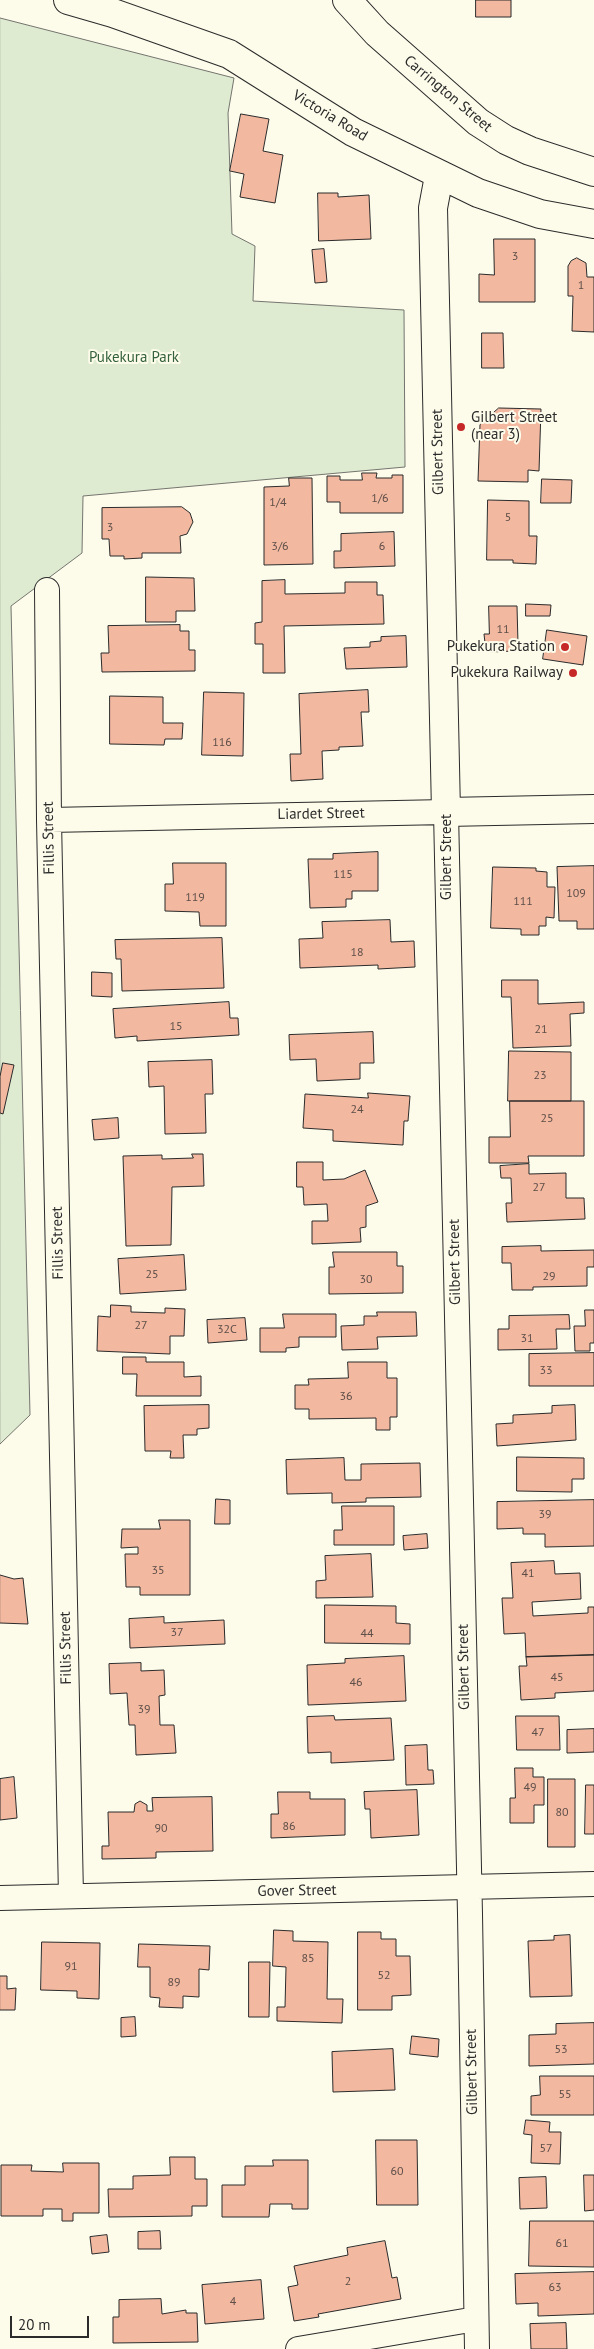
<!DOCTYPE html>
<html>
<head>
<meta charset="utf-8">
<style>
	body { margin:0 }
	#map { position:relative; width:594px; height:2349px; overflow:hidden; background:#fdfbea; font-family:"PT Sans",sans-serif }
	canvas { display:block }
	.scale { position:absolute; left:10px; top:2316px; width:79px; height:22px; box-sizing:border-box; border:2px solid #2b2b2b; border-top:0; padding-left:6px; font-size:15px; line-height:18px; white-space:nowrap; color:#2b2b2b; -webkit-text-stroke:4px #fdfbea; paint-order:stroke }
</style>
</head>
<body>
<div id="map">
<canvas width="594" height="2349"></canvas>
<div class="scale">20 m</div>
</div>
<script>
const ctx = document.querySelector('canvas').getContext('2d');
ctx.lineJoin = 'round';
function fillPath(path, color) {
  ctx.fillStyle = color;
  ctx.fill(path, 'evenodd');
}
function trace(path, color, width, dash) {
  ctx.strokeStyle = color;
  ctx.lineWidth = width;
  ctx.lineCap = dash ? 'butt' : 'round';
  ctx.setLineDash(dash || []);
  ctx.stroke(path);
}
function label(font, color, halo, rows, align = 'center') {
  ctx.font = font + ' "PT Sans",sans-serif';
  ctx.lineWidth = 4;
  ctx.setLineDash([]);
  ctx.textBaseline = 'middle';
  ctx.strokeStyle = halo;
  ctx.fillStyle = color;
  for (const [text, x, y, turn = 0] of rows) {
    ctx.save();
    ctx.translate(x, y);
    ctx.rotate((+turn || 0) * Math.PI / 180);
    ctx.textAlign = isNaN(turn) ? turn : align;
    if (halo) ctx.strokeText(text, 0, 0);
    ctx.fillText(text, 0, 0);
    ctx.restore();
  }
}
const green = new Path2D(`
	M 0,18 L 234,78 L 228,113 L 232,234 L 255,246 L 253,301 L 404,310 L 405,467 L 83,496 L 82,553 L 11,606 L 30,1415 L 0,1444 Z`);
fillPath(green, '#deebd1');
trace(green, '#74746e', 1);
const building = new Path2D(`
	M 476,0 L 511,0 L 511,17 L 476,17 Z
	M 241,114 L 269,119 L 263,151 L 283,155 L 275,203 L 240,197 L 244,174 L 230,171 Z
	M 318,193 L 338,193 L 338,197 L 369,195 L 371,239 L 319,241 Z
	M 494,239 L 535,239 L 535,302 L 479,302 L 479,274 L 494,275 Z
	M 324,249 L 327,282 L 315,283 L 312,250 Z
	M 577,258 L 586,263 L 587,277 L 594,277 L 594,332 L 572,331 L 573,296 L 568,296 L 568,266 L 571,261 Z
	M 482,333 L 503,333 L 504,368 L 482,368 Z
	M 499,408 L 541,409 L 539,471 L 528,470 L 528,482 L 478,481 L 480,425 Z
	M 362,473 L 377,473 L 376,478 L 392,478 L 392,475 L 403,475 L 403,513 L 340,513 L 340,502 L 327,502 L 327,476 L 340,476 L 340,480 L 362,480 Z
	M 289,478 L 312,478 L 313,564 L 264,565 L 264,487 L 289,486 Z
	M 542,479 L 572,480 L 571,503 L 541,503 Z
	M 488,500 L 529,501 L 529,536 L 537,536 L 536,564 L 513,563 L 513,560 L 487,560 Z
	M 182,507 L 190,513 L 193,522 L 187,534 L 180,536 L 181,553 L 142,553 L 142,558 L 124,559 L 124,556 L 110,556 L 109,539 L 102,539 L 102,508 Z
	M 394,532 L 395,566 L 334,568 L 334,551 L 341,551 L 341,534 Z
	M 146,577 L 194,578 L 195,611 L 176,611 L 176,622 L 146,622 Z
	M 285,580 L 285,594 L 345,593 L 345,582 L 377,582 L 377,595 L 383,595 L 384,624 L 284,626 L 285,673 L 263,673 L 263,644 L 255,644 L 255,623 L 262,622 L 262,581 Z
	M 526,604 L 551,605 L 550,616 L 526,616 Z
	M 489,606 L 517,606 L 518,644 L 513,644 L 514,651 L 490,652 L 489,643 L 485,643 L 484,634 L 489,634 Z
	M 180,625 L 180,631 L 189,631 L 189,650 L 195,650 L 195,671 L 102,672 L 101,653 L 109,653 L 108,626 Z
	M 547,630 L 587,636 L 583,665 L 543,659 Z
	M 406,636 L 407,667 L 346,669 L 344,648 L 370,647 L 370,642 L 381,641 L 381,637 Z
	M 368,690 L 369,712 L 361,712 L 363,746 L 339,747 L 339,750 L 322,751 L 323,779 L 291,781 L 290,754 L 301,754 L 299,694 Z
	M 204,692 L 244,693 L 243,756 L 202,755 Z
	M 110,696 L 163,697 L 163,723 L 183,723 L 182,739 L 165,739 L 164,745 L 110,744 Z
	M 378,852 L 378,891 L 352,891 L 352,899 L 346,899 L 346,907 L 310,908 L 308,859 L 333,859 L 333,854 Z
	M 173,863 L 226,863 L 226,926 L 200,926 L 199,912 L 165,911 L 165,884 L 173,884 Z
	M 594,866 L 594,929 L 577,929 L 577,921 L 559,921 L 557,867 Z
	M 493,867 L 536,868 L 536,871 L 547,872 L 547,887 L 555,887 L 554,918 L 546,917 L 546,926 L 539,926 L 539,935 L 521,935 L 521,929 L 491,928 Z
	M 390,920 L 391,942 L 414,941 L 415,967 L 378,969 L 378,965 L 300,968 L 299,939 L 323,938 L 322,922 Z
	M 222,938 L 224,988 L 122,991 L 121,959 L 116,959 L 115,940 Z
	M 92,972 L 112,973 L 112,997 L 92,996 Z
	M 502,980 L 538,980 L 538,1004 L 584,1002 L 584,1013 L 570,1014 L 571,1046 L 513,1048 L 511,997 L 502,997 Z
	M 229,1002 L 230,1018 L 238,1018 L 239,1035 L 137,1041 L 137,1036 L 115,1038 L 113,1009 Z
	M 373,1032 L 374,1063 L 360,1063 L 360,1079 L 317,1081 L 316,1059 L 290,1060 L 289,1035 Z
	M 509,1051 L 571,1052 L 571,1101 L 508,1101 Z
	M 212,1060 L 213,1094 L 205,1094 L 206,1133 L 165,1134 L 164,1086 L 149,1087 L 148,1062 Z
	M 3,1063 L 14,1065 L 3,1114 L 0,1113 L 0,1077 Z
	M 368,1093 L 410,1096 L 408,1121 L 404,1121 L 403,1145 L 333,1141 L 333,1130 L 303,1128 L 305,1094 L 368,1098 Z
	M 510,1101 L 584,1101 L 584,1156 L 528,1156 L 529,1163 L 489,1163 L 489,1137 L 510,1137 Z
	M 118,1118 L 119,1138 L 94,1140 L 92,1120 Z
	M 192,1154 L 203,1154 L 204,1186 L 172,1187 L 171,1245 L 126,1246 L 123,1156 L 162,1155 L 162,1159 L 193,1158 Z
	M 297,1162 L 323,1162 L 323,1180 L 344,1179 L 365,1170 L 378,1202 L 366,1206 L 366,1227 L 360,1228 L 361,1242 L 312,1244 L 312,1221 L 328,1221 L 327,1204 L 304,1205 L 303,1187 L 297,1187 Z
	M 529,1164 L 529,1174 L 566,1173 L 566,1198 L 584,1198 L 585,1219 L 507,1222 L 506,1203 L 512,1203 L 511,1178 L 501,1178 L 500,1166 Z
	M 541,1246 L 541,1251 L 594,1250 L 594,1267 L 587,1267 L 587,1286 L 533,1287 L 533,1290 L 512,1290 L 511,1263 L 502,1263 L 502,1247 Z
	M 333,1252 L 397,1252 L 397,1266 L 403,1266 L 403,1293 L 329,1294 L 329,1267 L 334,1267 Z
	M 184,1255 L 186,1290 L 120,1294 L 118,1259 Z
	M 111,1305 L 131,1306 L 131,1312 L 165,1313 L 165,1308 L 185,1309 L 184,1336 L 170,1336 L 170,1354 L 97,1351 L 98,1316 L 110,1317 Z
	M 585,1310 L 594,1310 L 594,1343 L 590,1343 L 590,1351 L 575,1351 L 574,1326 L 585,1326 Z
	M 377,1312 L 416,1312 L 417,1336 L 377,1337 L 378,1349 L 342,1350 L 341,1326 L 364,1325 L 364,1316 L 377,1316 Z
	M 283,1314 L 336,1314 L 336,1337 L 299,1337 L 299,1347 L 286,1348 L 286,1352 L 260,1352 L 260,1328 L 284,1328 Z
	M 569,1315 L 570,1329 L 556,1329 L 557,1349 L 498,1350 L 498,1329 L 509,1329 L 509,1316 Z
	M 245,1318 L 247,1340 L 208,1343 L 207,1320 Z
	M 594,1353 L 594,1386 L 529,1386 L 529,1354 Z
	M 123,1357 L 146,1357 L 146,1362 L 184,1362 L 184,1377 L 201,1376 L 201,1396 L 136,1396 L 137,1374 L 123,1374 Z
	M 348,1362 L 387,1362 L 387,1378 L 397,1378 L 397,1417 L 390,1417 L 390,1430 L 376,1430 L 376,1418 L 309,1419 L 309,1409 L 295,1409 L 295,1385 L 309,1385 L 308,1379 L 348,1378 Z
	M 209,1405 L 209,1428 L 197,1429 L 197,1435 L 183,1435 L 184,1458 L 170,1458 L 171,1451 L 145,1451 L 144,1406 Z
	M 575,1405 L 576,1440 L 497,1446 L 496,1424 L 513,1423 L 513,1415 L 552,1413 L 552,1406 Z
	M 517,1457 L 584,1458 L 584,1479 L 572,1479 L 572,1492 L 517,1491 Z
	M 344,1458 L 345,1480 L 361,1480 L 361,1464 L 420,1463 L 421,1497 L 366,1498 L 366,1502 L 332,1503 L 332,1493 L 287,1494 L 286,1460 Z
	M 216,1499 L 230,1500 L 230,1524 L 215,1524 Z
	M 594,1500 L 594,1546 L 545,1547 L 545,1534 L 523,1534 L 523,1528 L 497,1529 L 497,1502 Z
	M 342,1506 L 394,1506 L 394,1545 L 334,1545 L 334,1530 L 342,1530 Z
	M 159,1520 L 190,1520 L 190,1595 L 140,1595 L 140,1587 L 126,1587 L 125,1554 L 138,1554 L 138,1547 L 121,1548 L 122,1529 L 160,1529 Z
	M 427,1534 L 428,1548 L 404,1550 L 403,1536 Z
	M 371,1554 L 373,1597 L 316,1598 L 316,1581 L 326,1580 L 325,1556 Z
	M 554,1561 L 555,1574 L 580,1573 L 581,1599 L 532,1602 L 533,1616 L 588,1613 L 588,1607 L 594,1607 L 594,1655 L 526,1657 L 525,1633 L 504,1634 L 502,1598 L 513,1598 L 511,1563 Z
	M 0,1575 L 14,1579 L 23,1578 L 28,1624 L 0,1623 Z
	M 325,1605 L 396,1606 L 396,1623 L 410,1624 L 410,1644 L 325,1643 Z
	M 164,1617 L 164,1623 L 224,1620 L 225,1644 L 130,1648 L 129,1619 Z
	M 594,1655 L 594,1691 L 555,1693 L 555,1698 L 521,1700 L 519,1666 L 527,1666 L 526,1657 Z
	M 404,1656 L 406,1701 L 308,1705 L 307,1665 L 345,1663 L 345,1659 Z
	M 141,1663 L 141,1671 L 164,1670 L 165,1695 L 159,1696 L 160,1725 L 174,1725 L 176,1753 L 136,1755 L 135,1725 L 129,1725 L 127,1693 L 110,1694 L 109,1664 Z
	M 334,1716 L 335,1720 L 391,1718 L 394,1760 L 331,1763 L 331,1752 L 308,1753 L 307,1717 Z
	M 516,1716 L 559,1716 L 560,1750 L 517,1750 Z
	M 594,1729 L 594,1752 L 567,1753 L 567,1730 Z
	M 427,1745 L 428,1770 L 433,1770 L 434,1784 L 406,1785 L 405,1746 Z
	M 515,1768 L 533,1768 L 533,1777 L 544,1777 L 544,1805 L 534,1805 L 534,1823 L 510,1823 L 510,1798 L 515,1798 Z
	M 14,1777 L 17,1818 L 0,1820 L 0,1779 Z
	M 548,1779 L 575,1779 L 575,1847 L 548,1847 Z
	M 586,1785 L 594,1785 L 594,1834 L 585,1834 Z
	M 417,1790 L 419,1835 L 371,1838 L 370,1809 L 365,1809 L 364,1792 Z
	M 278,1792 L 310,1792 L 310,1799 L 345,1799 L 345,1835 L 271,1838 L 271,1814 L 278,1814 Z
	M 212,1797 L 213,1851 L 156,1852 L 156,1858 L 102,1859 L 102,1846 L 109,1846 L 108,1812 L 134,1812 L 135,1804 L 140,1801 L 147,1805 L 147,1811 L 153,1811 L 152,1798 Z
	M 274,1930 L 293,1931 L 293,1941 L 328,1942 L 327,1999 L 343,1999 L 342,2023 L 277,2021 L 277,2007 L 285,2007 L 286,1967 L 273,1966 Z
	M 358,1932 L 381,1932 L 381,1939 L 396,1939 L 396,1956 L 410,1956 L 411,1995 L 392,1996 L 392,2010 L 358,2010 Z
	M 570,1935 L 572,1996 L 530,1997 L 528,1941 L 554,1940 L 554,1936 Z
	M 42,1942 L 100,1943 L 99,1999 L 77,1998 L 77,1991 L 41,1990 Z
	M 139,1944 L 210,1946 L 209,1970 L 199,1969 L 199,1997 L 183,1996 L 183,2008 L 159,2007 L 160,1998 L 150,1997 L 150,1967 L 138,1967 Z
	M 249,1962 L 270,1962 L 269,2017 L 249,2017 Z
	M 0,1976 L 7,1976 L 7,1989 L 16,1988 L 15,2010 L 0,2010 Z
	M 135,2017 L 136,2036 L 121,2037 L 121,2018 Z
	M 594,2023 L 594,2064 L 529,2066 L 529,2035 L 556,2034 L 556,2024 Z
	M 412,2036 L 439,2039 L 438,2057 L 410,2054 Z
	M 393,2049 L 395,2090 L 333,2092 L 332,2052 Z
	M 540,2076 L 594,2076 L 594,2115 L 531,2115 L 531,2096 L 540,2095 Z
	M 526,2120 L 550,2122 L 549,2132 L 561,2132 L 560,2164 L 531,2163 L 532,2135 L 524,2134 Z
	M 376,2140 L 417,2140 L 418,2205 L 377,2205 Z
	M 170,2157 L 195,2157 L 195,2179 L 207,2179 L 207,2206 L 192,2206 L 192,2216 L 109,2217 L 108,2189 L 133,2189 L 133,2176 L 170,2175 Z
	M 273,2160 L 308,2160 L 308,2209 L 292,2209 L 292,2204 L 270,2204 L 269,2217 L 222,2217 L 222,2185 L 245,2185 L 245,2166 L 273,2166 Z
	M 63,2163 L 99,2163 L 99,2213 L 73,2213 L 73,2221 L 62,2221 L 62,2209 L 43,2209 L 43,2216 L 1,2216 L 1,2165 L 32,2165 L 31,2171 L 63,2172 Z
	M 584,2175 L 594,2175 L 594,2210 L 585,2211 Z
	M 546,2177 L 547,2208 L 520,2209 L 519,2178 Z
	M 530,2221 L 594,2221 L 594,2267 L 529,2266 Z
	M 160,2231 L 161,2249 L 138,2249 L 138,2232 Z
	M 107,2235 L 109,2252 L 92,2254 L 90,2237 Z
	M 385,2241 L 392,2278 L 397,2277 L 401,2299 L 318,2314 L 319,2317 L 294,2321 L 288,2287 L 298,2285 L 294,2266 L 348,2255 L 347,2248 Z
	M 594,2272 L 594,2314 L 538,2316 L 538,2303 L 516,2304 L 515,2274 Z
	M 261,2280 L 264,2319 L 205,2324 L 202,2285 Z
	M 161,2299 L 162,2314 L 186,2310 L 186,2313 L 197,2313 L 198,2342 L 113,2343 L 113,2317 L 119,2317 L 119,2300 Z
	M 566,2323 L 567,2349 L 531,2349 L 530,2324 Z`);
fillPath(building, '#f2b8a0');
trace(building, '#2b2b2b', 1);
const street = new Path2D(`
	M 47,590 L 49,820 L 71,1896
	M 49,820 L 446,812 L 470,1914 L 477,2349
	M 0,1898 L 594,1884
	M 298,2349 L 476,2319`);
const secondary = new Path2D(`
	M 68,0 L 113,13 L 229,54 L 353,132 L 478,193 L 540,214 L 594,224
	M 347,0 L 377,33 L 478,122 L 506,140 L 530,151 L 594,172
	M 439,176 L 433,208 L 446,812 L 594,809`);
trace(street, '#2b2b2b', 26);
trace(secondary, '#2b2b2b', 30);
trace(street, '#fdfbea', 24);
trace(secondary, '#fdfbea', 28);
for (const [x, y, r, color] of [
	[461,427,5,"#c62828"],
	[565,647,5,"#c62828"],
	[573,673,5,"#c62828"]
]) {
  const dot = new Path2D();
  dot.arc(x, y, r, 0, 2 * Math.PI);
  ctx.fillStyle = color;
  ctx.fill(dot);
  trace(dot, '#fdfbea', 2);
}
label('12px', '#5d4e48', null, [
	["3",515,257],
	["1",581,286],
	["1/6",380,499],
	["1/4",278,503],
	["5",508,518],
	["3",110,528],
	["3/6",280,547],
	["6",382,547],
	["11",503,630],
	["116",222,743],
	["115",343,875],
	["109",576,894],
	["119",195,898],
	["111",523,902],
	["18",357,953],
	["15",176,1027],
	["21",541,1030],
	["23",540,1076],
	["24",357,1110],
	["25",547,1119],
	["27",539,1188],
	["25",152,1275],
	["29",549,1277],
	["30",366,1280],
	["27",141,1326],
	["32C",227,1330],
	["31",527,1339],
	["33",546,1371],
	["36",346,1397],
	["39",545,1515],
	["35",158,1571],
	["41",528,1574],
	["37",177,1633],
	["44",367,1634],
	["45",557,1678],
	["46",356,1683],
	["39",144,1710],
	["47",538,1733],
	["49",530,1788],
	["80",562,1813],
	["86",289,1827],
	["90",161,1829],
	["85",308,1959],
	["91",71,1967],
	["52",384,1976],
	["89",174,1983],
	["53",561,2050],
	["55",565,2095],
	["57",546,2149],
	["60",397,2172],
	["61",562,2244],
	["2",348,2282],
	["63",555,2288],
	["4",233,2302]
]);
label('15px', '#2b2b2b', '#fdfbea', [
	["Carrington Street",448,94,40],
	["Victoria Road",330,116,31],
	["Gilbert Street",438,452,-91],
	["Liardet Street",321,814,-1],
	["Fillis Street",49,838,-91],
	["Gilbert Street",447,857,-90],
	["Fillis Street",58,1243,-91],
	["Gilbert Street",455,1262,-91],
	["Fillis Street",66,1648,-91],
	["Gilbert Street",464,1667,-91],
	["Gover Street",297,1891,-1],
	["Gilbert Street",472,2072,-91]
]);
label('15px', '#34623c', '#fdfbea', [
	["Pukekura Park",134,358]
]);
label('15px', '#2b2b2b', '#fdfbea', [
	["Gilbert Street",471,418,"left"],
	["(near 3)",471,435,"left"],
	["Pukekura Station",555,647],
	["Pukekura Railway",563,673]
], 'right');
</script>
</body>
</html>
